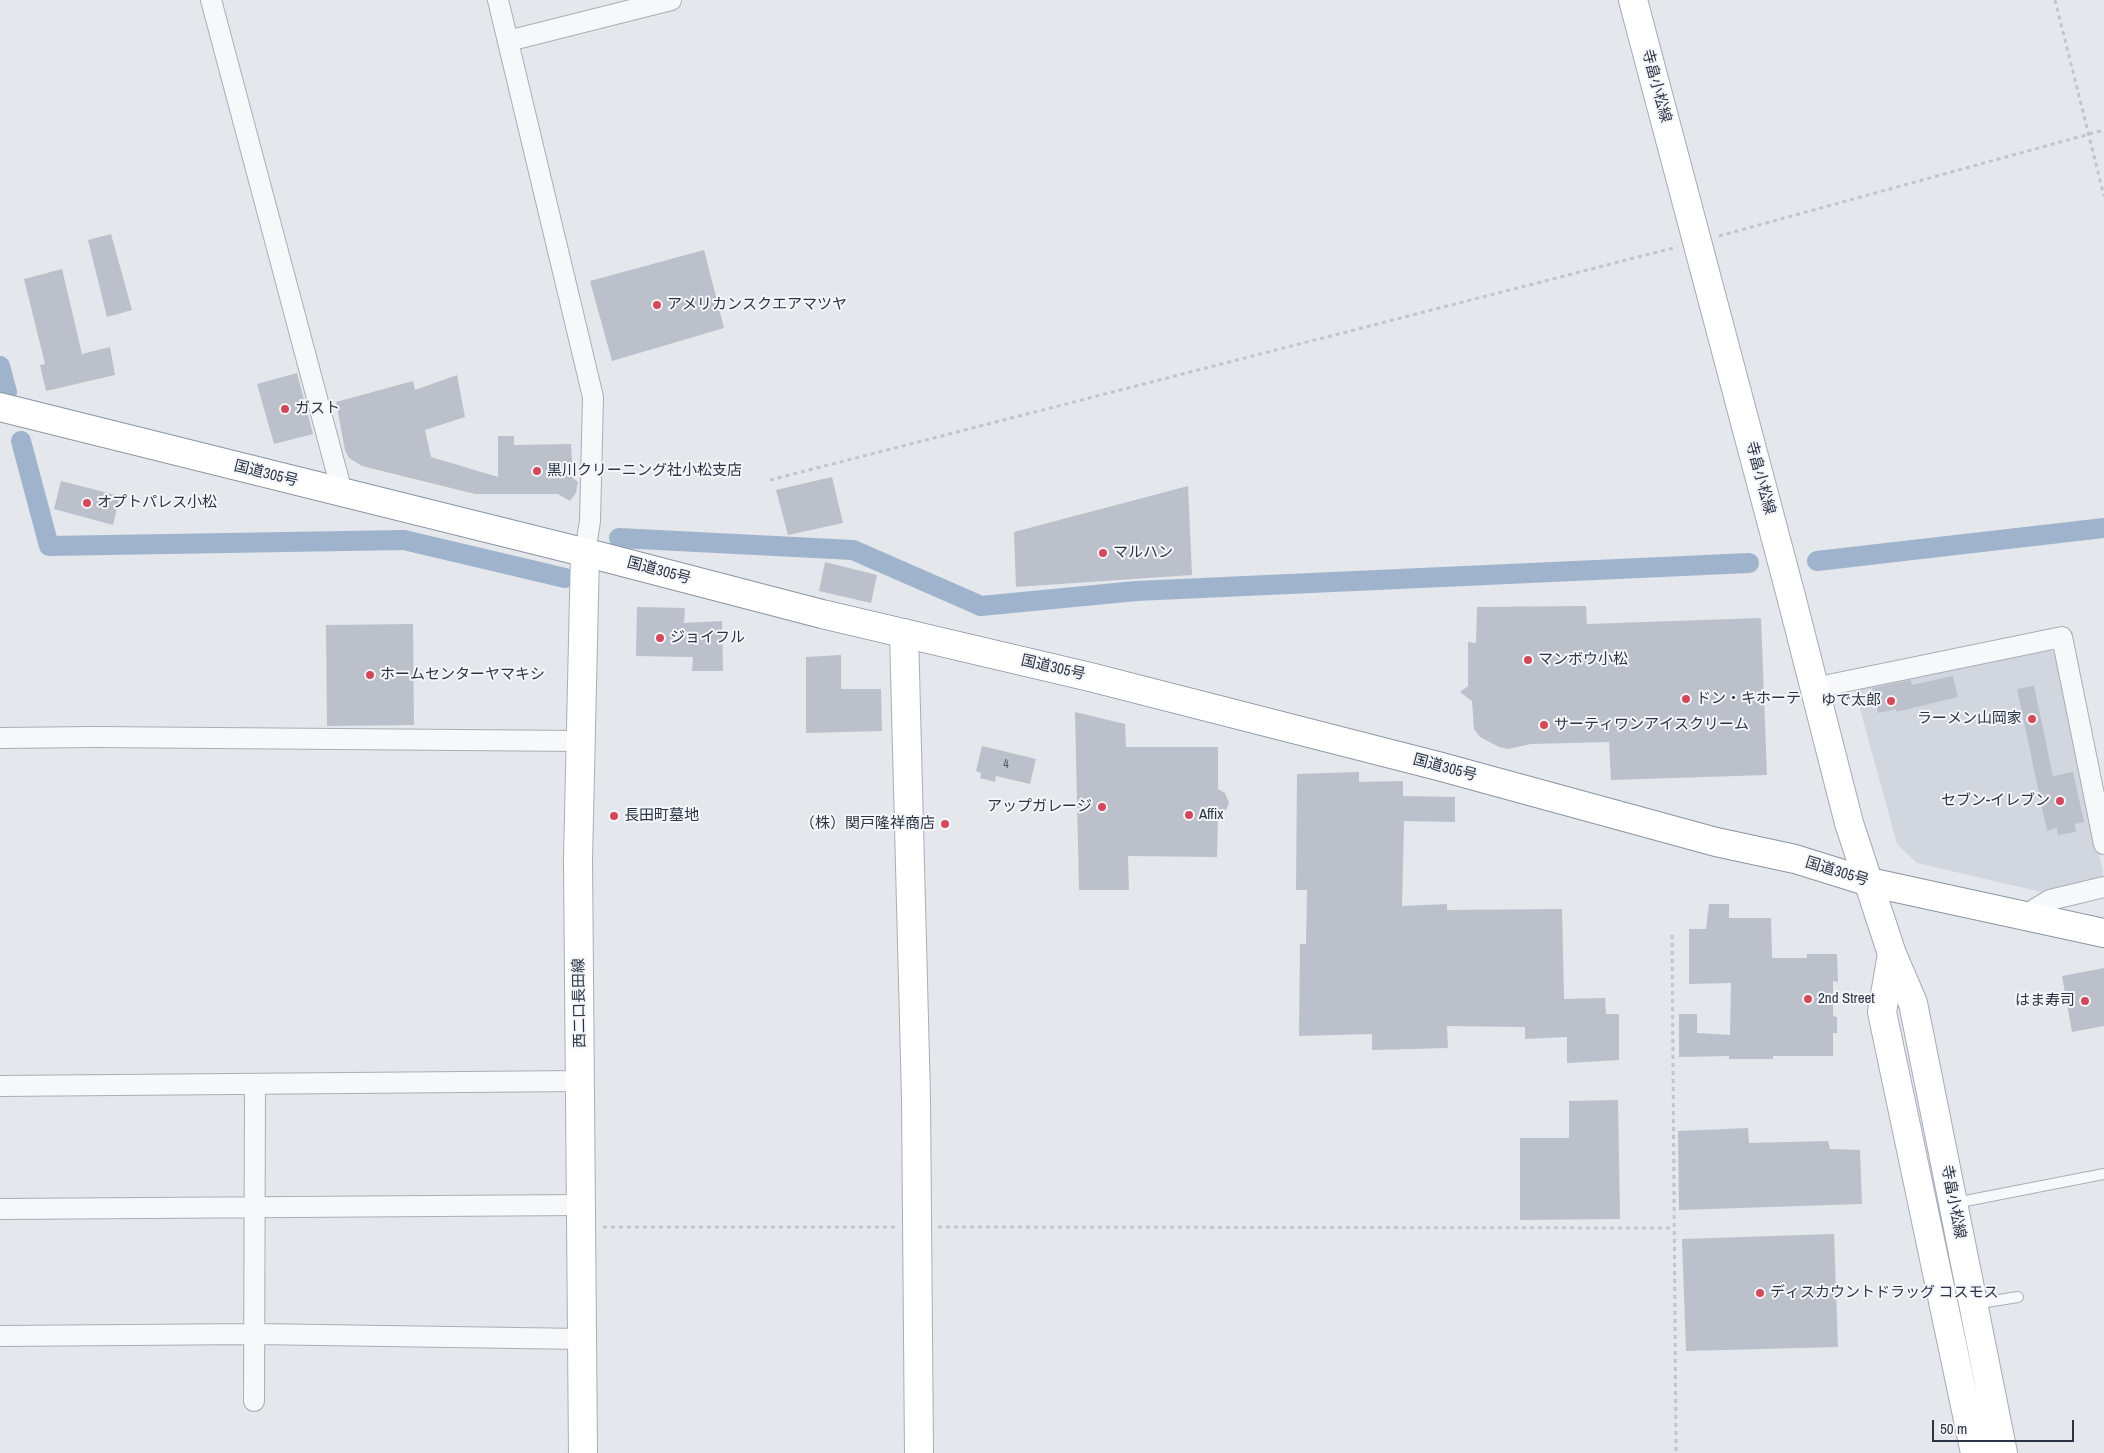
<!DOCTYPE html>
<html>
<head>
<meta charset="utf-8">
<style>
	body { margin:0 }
	#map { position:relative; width:2104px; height:1453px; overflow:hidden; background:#e4e7ec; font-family:"Archivo Narrow",sans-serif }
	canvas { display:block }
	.scale { position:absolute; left:1932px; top:1420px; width:142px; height:22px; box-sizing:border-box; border:2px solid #2b3445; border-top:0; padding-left:6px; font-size:15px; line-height:18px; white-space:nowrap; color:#2b3445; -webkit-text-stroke:4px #f4f6f9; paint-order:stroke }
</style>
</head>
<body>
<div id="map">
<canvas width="2104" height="1453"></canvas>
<div class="scale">50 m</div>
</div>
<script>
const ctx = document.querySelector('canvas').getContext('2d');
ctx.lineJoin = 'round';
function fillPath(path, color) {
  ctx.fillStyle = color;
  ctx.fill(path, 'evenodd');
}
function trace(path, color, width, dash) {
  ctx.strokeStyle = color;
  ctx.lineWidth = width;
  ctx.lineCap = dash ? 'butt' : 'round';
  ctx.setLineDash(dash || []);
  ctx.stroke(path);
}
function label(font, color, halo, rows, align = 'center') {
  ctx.font = font + ' "Archivo Narrow","Noto Sans JP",sans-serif';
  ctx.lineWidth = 4;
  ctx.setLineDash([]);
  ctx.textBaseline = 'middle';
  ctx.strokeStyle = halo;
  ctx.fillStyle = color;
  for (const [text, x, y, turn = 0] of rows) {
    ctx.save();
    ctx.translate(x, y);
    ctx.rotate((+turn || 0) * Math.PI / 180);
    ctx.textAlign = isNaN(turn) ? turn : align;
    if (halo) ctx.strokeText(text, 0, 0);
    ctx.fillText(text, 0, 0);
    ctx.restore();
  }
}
fillPath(new Path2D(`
	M 2048,648 L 2060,655 L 2104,879 L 2046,893 L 1917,863 L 1897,844 L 1854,687 Z`), '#d2d6de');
trace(new Path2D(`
	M 0,366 L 7,392
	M 21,441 L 49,546 L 404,540 L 565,578
	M 619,538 L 853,550 L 981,606 L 1136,591 L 1749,563
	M 1817,561 L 2104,528`), '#9fb4cc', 20);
fillPath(new Path2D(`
	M 111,234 L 132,310 L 107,317 L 88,240 Z
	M 704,250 L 724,328 L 612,361 L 590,281 Z
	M 62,269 L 82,354 L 110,347 L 115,375 L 46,391 L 40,365 L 45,364 L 24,279 Z
	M 297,373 L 313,434 L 274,444 L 257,384 Z
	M 457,375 L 465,417 L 425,430 L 431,457 L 498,477 L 498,436 L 514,436 L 514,445 L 571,444 L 573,478 L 578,482 L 576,493 L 570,501 L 558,494 L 475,494 L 362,466 L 349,458 L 345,450 L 336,402 L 413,381 L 415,390 Z
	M 832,477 L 843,523 L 788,535 L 776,490 Z
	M 61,481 L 120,496 L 113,525 L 54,509 Z
	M 1188,486 L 1192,575 L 1016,587 L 1014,532 Z
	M 825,562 L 877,575 L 871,603 L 819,591 Z
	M 1586,606 L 1587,624 L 1761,618 L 1767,775 L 1611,780 L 1609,742 L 1531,744 L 1508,749 L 1499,747 L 1480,737 L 1474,729 L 1472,701 L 1460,692 L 1468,686 L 1468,642 L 1476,643 L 1477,607 Z
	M 637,607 L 685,608 L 684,623 L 722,621 L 723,671 L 692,671 L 693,657 L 636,656 Z
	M 413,624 L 414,725 L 327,726 L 326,625 Z
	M 841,655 L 841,689 L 881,689 L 882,731 L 806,733 L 806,657 Z
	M 1953,676 L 1958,697 L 1896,712 L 1896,709 L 1878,713 L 1872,688 L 1911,680 L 1912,685 Z
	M 2034,686 L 2053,776 L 2073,772 L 2084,822 L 2075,824 L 2076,832 L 2058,835 L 2057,828 L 2047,831 L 2017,689 Z
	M 1075,712 L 1125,724 L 1126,747 L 1218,747 L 1218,789 L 1225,793 L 1229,803 L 1225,812 L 1218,815 L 1217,857 L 1128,856 L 1129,890 L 1079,890 Z
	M 982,746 L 1036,759 L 1030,784 L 996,776 L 995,782 L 980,778 L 981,773 L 976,771 Z
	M 1359,772 L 1359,782 L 1403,781 L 1403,796 L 1455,797 L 1455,822 L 1404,821 L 1402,906 L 1447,904 L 1447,910 L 1562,909 L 1564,999 L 1605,998 L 1606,1014 L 1619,1014 L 1619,1060 L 1567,1063 L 1567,1037 L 1525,1039 L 1525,1027 L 1447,1026 L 1448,1048 L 1372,1050 L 1372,1034 L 1299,1036 L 1300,944 L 1306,944 L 1307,890 L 1296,890 L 1297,774 Z
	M 1709,904 L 1729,904 L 1729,918 L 1771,918 L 1772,958 L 1807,958 L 1807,954 L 1837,954 L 1838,982 L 1833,981 L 1833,1016 L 1837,1017 L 1837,1033 L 1833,1033 L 1833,1056 L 1773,1056 L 1773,1059 L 1729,1059 L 1729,1056 L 1679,1057 L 1679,1014 L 1697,1014 L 1697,1033 L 1730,1035 L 1731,983 L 1689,984 L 1689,929 L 1706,929 Z
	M 2104,968 L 2104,1026 L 2072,1032 L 2062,976 Z
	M 1618,1100 L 1620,1219 L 1520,1220 L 1520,1138 L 1569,1138 L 1569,1101 Z
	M 1748,1128 L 1749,1143 L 1828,1141 L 1830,1149 L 1860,1150 L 1862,1204 L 1679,1210 L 1678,1131 Z
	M 1834,1234 L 1838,1347 L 1686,1351 L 1682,1239 Z`), '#bbc0ca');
const lane = new Path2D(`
	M 1955,1203 L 2104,1174
	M 1974,1304 L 2018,1297`);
const street = new Path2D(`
	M 211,0 L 342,492
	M 498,0 L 593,397 L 590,521 L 585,553
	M 508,41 L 671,0
	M 1814,688 L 2062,637 L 2104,844
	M 0,738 L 95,737 L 580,741
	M 2025,915 L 2050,900 L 2104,887
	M 0,1086 L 581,1081
	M 0,1209 L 581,1205
	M 0,1336 L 254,1334 L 582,1339
	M 254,1401 L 255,1084`);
const secondary = new Path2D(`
	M 904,633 L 916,1098 L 919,1453
	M 583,1453 L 578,859 L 585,553`);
const primary = new Path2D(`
	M 1633,0 L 1791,596 L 1849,823 L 1892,954 L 1882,1012 L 1975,1453
	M 1892,954 L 1913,1003 L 2003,1453`);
const highway = new Path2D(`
	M 0,407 L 603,557 L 822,614 L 1090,677 L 1438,766 L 1716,842 L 1795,859 L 1869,882 L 2104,933`);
trace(lane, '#a9aeb7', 12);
trace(street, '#a9aeb7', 22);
trace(secondary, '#a9aeb7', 30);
trace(primary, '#a3abb8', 30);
trace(highway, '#8b94a3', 30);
trace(new Path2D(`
	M 2055,0 L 2104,196
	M 1719,236 L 2104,130
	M 770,480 L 1677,247
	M 1672,935 L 1676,1453
	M 603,1227 L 895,1227
	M 938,1227 L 1673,1228`), '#c2c5cb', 3, [4, 4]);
trace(lane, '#f7f8fa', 10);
trace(street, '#f7f8fa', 20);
trace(secondary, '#fff', 28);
trace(primary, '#fff', 28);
trace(highway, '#fff', 28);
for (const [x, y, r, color] of [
	[657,305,5,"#d1495b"],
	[285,409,5,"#d1495b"],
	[537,471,5,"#d1495b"],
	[87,503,5,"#d1495b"],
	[1103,553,5,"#d1495b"],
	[660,638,5,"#d1495b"],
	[1528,660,5,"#d1495b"],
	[370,675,5,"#d1495b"],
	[1686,699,5,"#d1495b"],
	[1891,701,5,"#d1495b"],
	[2032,719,5,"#d1495b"],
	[1544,725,5,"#d1495b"],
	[2060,801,5,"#d1495b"],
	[1102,807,5,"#d1495b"],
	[1189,815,5,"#d1495b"],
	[614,816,5,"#d1495b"],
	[945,824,5,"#d1495b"],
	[1808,999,5,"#d1495b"],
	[2085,1001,5,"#d1495b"],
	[1760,1293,5,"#d1495b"]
]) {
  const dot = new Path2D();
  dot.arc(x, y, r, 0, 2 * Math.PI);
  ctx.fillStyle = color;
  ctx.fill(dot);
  trace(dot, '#f4f6f9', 2);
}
label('12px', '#4f5766', null, [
	["4",1006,765]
]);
label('15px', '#2b3445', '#f4f6f9', [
	["寺畠小松線",1656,86,75],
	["国道305号",266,474,14],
	["寺畠小松線",1760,478,75],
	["国道305号",659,571,15],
	["国道305号",1053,668,13],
	["国道305号",1445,768,15],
	["国道305号",1837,872,17],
	["西二口長田線",580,1003,-91],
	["寺畠小松線",1953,1202,79]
]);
label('15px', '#2b3445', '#f4f6f9', [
	["アメリカンスクエアマツヤ",667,305],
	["ガスト",295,409],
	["黒川クリーニング社小松支店",547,471],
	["オプトパレス小松",97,503],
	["マルハン",1113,553],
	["ジョイフル",670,638],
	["マンボウ小松",1538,660],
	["ホームセンターヤマキシ",380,675],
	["ドン・キホーテ",1696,699],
	["ゆで太郎",1881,701,"right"],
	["ラーメン山岡家",2022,719,"right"],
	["サーティワンアイスクリーム",1554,725],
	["セブン-イレブン",2050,801,"right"],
	["アップガレージ",1092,807,"right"],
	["Affix",1199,815],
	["長田町墓地",624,816],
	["（株）関戸隆祥商店",935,824,"right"],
	["2nd Street",1818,999],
	["はま寿司",2075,1001,"right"],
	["ディスカウントドラッグ コスモス",1770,1293]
], 'left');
</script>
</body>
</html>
